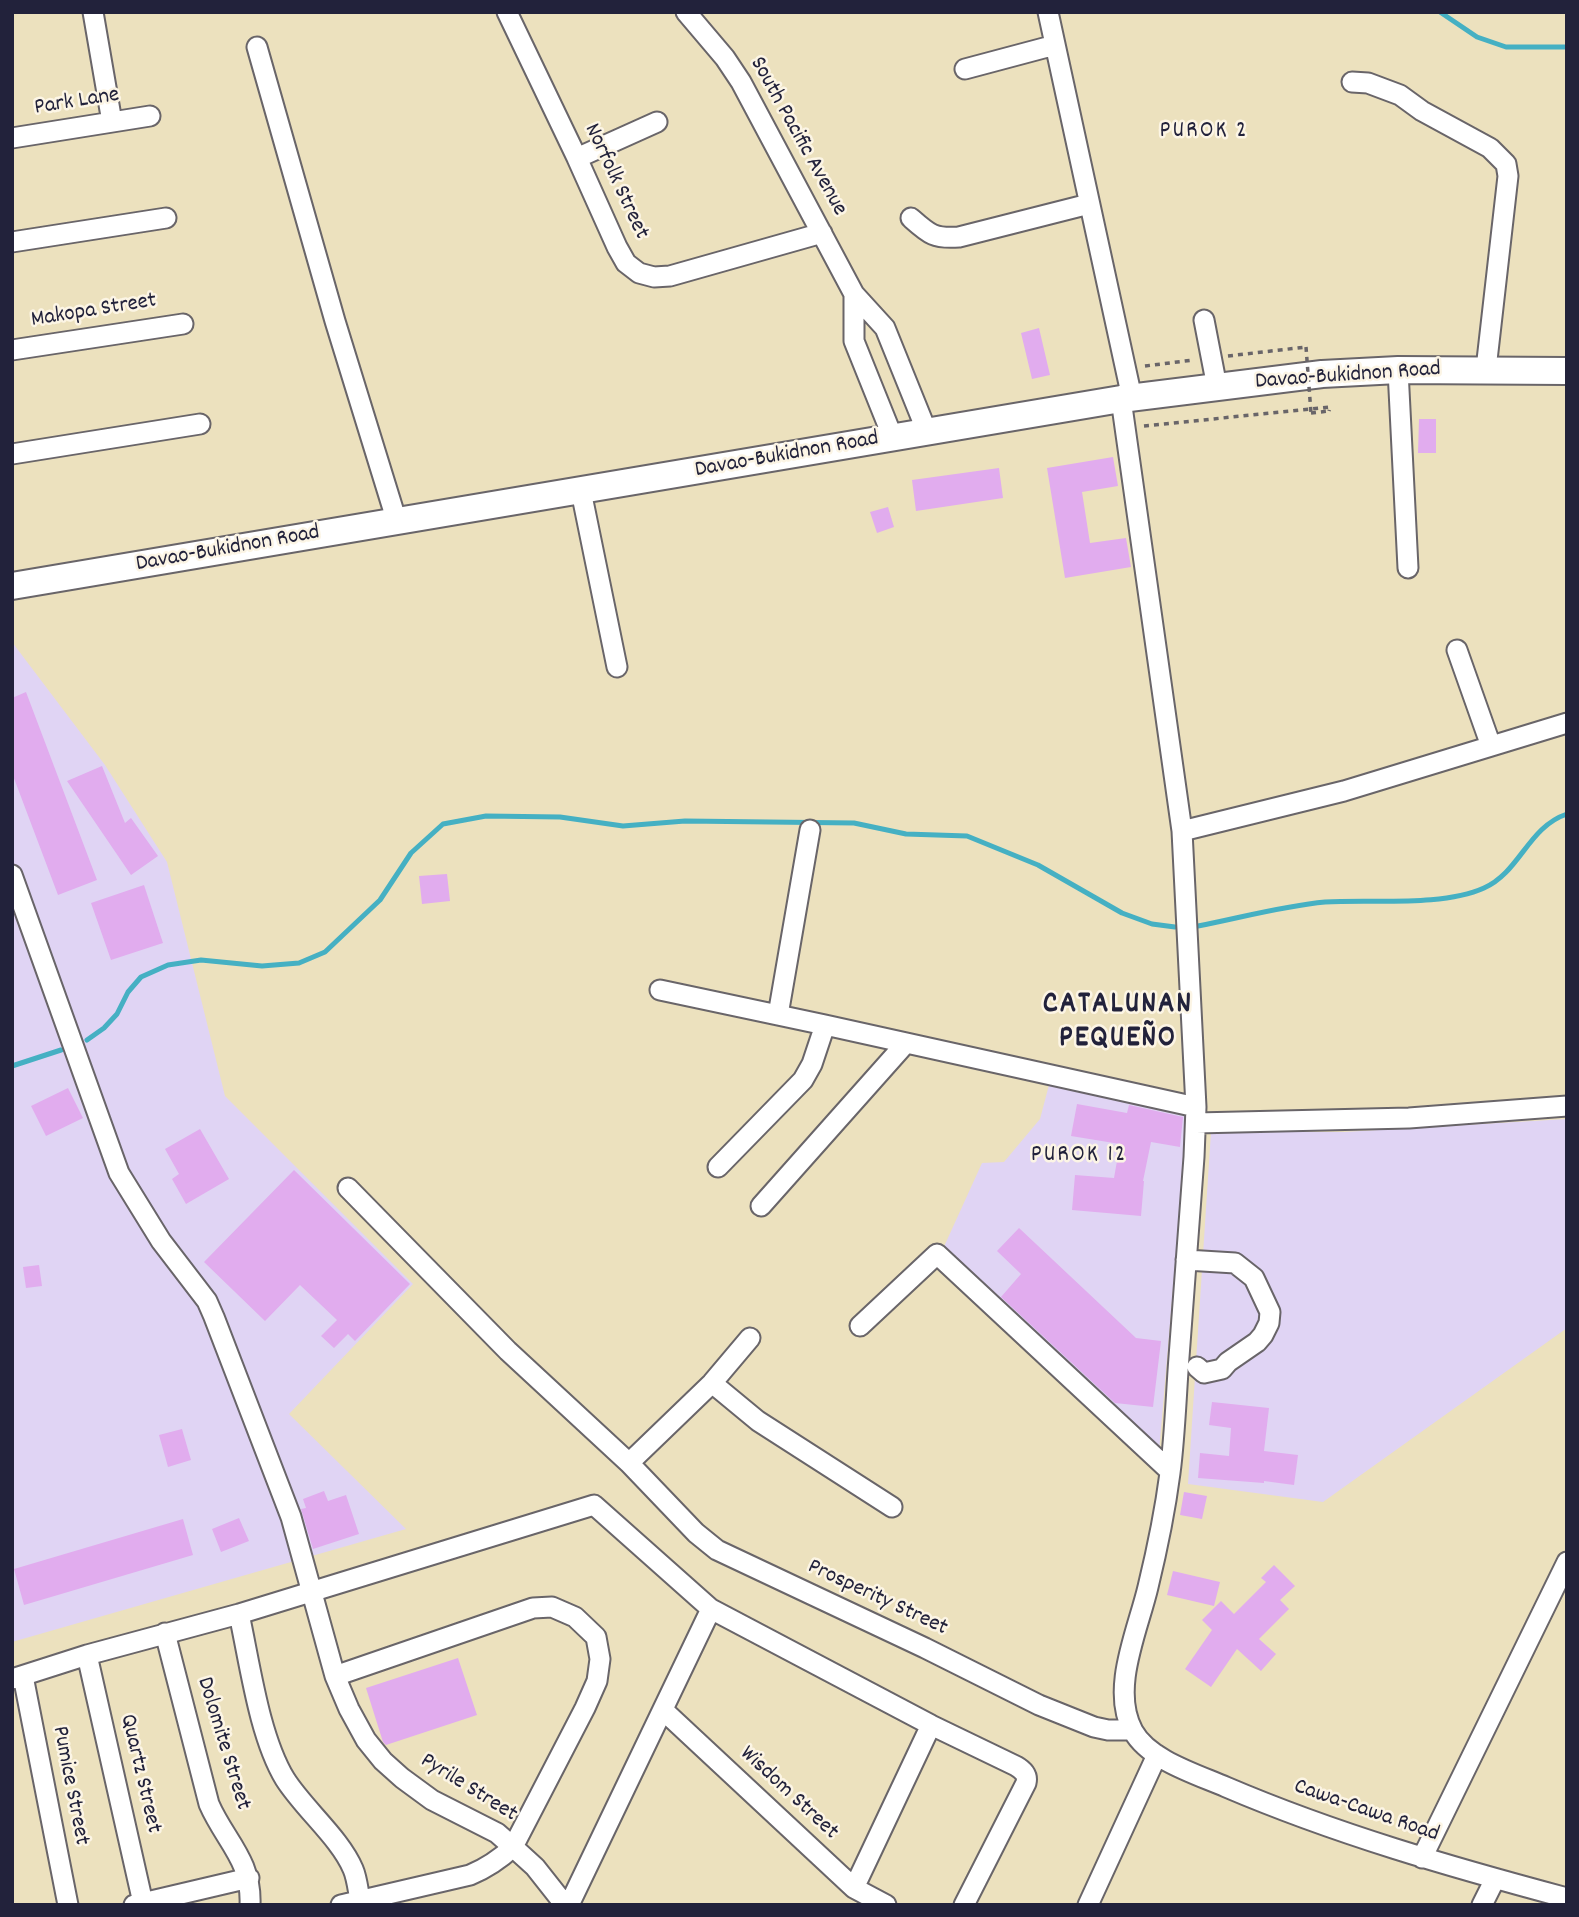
<!DOCTYPE html>
<html>
<head>
<meta charset="utf-8">
<style>
	body { margin:0 }
	#map { position:relative; width:1579px; height:1917px; overflow:hidden; background:#ece1be; font-family:Dekko,sans-serif }
	canvas { display:block }
	.frame { position:absolute; inset:0; border:14px solid #22223b; pointer-events:none }
</style>
</head>
<body>
<div id="map">
<canvas width="1579" height="1917"></canvas>
<div class="frame"></div>
</div>
<script>
const ctx = document.querySelector('canvas').getContext('2d');
ctx.lineJoin = 'round';
function fillPath(path, color) {
  ctx.fillStyle = color;
  ctx.fill(path, 'evenodd');
}
function trace(path, color, width, dash) {
  ctx.strokeStyle = color;
  ctx.lineWidth = width;
  ctx.lineCap = dash ? 'butt' : 'round';
  ctx.setLineDash(dash || []);
  ctx.stroke(path);
}
function label(font, color, halo, rows, align = 'center') {
  ctx.font = font + ' Dekko,sans-serif';
  ctx.lineWidth = 5;
  ctx.setLineDash([]);
  ctx.textBaseline = 'middle';
  ctx.strokeStyle = halo;
  ctx.fillStyle = color;
  for (const [text, x, y, turn = 0] of rows) {
    ctx.save();
    ctx.translate(x, y);
    ctx.rotate((+turn || 0) * Math.PI / 180);
    ctx.textAlign = isNaN(turn) ? turn : align;
    if (halo) ctx.strokeText(text, 0, 0);
    ctx.fillText(text, 0, 0);
    ctx.restore();
  }
}
fillPath(new Path2D(`
	M 12,642 L 105,765 L 167,862 L 225,1096 L 413,1284 L 289,1414 L 406,1529 L 12,1642 Z
	M 1049,1085 L 1188,1114 L 1159,1452 L 942,1251 L 982,1163 L 1004,1162 L 1040,1119 Z
	M 1567,1119 L 1567,1328 L 1323,1502 L 1188,1484 L 1211,1132 L 1344,1132 Z`), '#e0d4f4');
trace(new Path2D(`
	M 1440,12 L 1477,37 L 1506,47 L 1567,47
	M 1198,926 C 1240,918 1282,906 1325,902 C 1372,899 1442,907 1484,888 C 1520,872 1528,827 1567,814
	M 87,1040 L 104,1028 L 117,1014 L 128,992 L 141,977 L 168,965 L 201,960 L 262,966 L 299,963 L 325,952 L 380,900 L 411,853 L 443,824 L 486,816 L 560,817 L 623,826 L 685,821 L 854,823 L 906,834 L 967,836 L 1038,865 L 1122,913 L 1152,924 L 1175,927
	M 12,1066 L 61,1050`), '#45b0c3', 5);
fillPath(new Path2D(`
	M 1039,328 L 1050,375 L 1032,379 L 1021,333 Z
	M 1419,419 L 1436,419 L 1436,453 L 1418,453 Z
	M 1113,457 L 1118,486 L 1082,492 L 1090,543 L 1126,538 L 1131,567 L 1065,578 L 1047,468 Z
	M 999,468 L 1003,498 L 916,511 L 912,480 Z
	M 888,507 L 894,527 L 877,533 L 870,512 Z
	M 26,692 L 97,880 L 58,895 L 12,773 L 12,698 Z
	M 102,766 L 125,823 L 131,818 L 158,856 L 131,875 L 67,781 Z
	M 447,874 L 450,901 L 422,904 L 419,876 Z
	M 144,885 L 163,943 L 111,960 L 91,903 Z
	M 68,1088 L 83,1118 L 46,1136 L 31,1106 Z
	M 1077,1104 L 1127,1113 L 1129,1105 L 1183,1117 L 1180,1147 L 1151,1142 L 1143,1181 L 1144,1181 L 1141,1216 L 1072,1210 L 1075,1175 L 1114,1178 L 1120,1144 L 1071,1136 Z
	M 200,1129 L 229,1179 L 186,1204 L 172,1179 L 179,1174 L 165,1149 Z
	M 294,1170 L 410,1284 L 355,1341 L 348,1334 L 334,1348 L 321,1336 L 337,1320 L 300,1285 L 265,1321 L 204,1262 Z
	M 1019,1228 L 1136,1338 L 1161,1341 L 1153,1407 L 1115,1403 L 1001,1297 L 1021,1274 L 997,1251 Z
	M 39,1265 L 42,1286 L 26,1288 L 23,1267 Z
	M 1212,1402 L 1269,1408 L 1264,1451 L 1298,1455 L 1294,1485 L 1264,1481 L 1264,1483 L 1198,1478 L 1200,1453 L 1229,1456 L 1231,1428 L 1209,1425 Z
	M 182,1429 L 191,1460 L 168,1467 L 159,1435 Z
	M 324,1491 L 328,1501 L 346,1495 L 359,1534 L 313,1549 L 301,1509 L 306,1508 L 303,1499 Z
	M 1184,1492 L 1207,1496 L 1202,1519 L 1180,1515 Z
	M 239,1518 L 249,1541 L 221,1552 L 212,1529 Z
	M 183,1519 L 193,1555 L 24,1605 L 14,1569 Z
	M 1274,1565 L 1295,1586 L 1280,1600 L 1289,1609 L 1259,1639 L 1276,1654 L 1261,1671 L 1237,1649 L 1211,1687 L 1185,1669 L 1212,1630 L 1202,1620 L 1221,1601 L 1234,1614 L 1266,1582 L 1261,1578 Z
	M 1173,1571 L 1220,1582 L 1214,1606 L 1167,1595 Z
	M 458,1658 L 477,1715 L 386,1745 L 383,1742 L 366,1688 Z`), '#e1acee');
const minor = new Path2D(`
	M 93,12 L 112,122
	M 507,12 L 577,158 L 617,247 L 626,263 L 639,273 L 654,277 L 670,276 L 822,233
	M 686,12 L 725,58 L 741,82 L 854,294 L 885,328 L 927,432
	M 1048,12 L 1132,398
	M 257,47 L 335,321 L 397,522
	M 965,69 L 1055,45
	M 1352,82 L 1368,83 L 1400,95 L 1422,111 L 1490,148 L 1506,164 L 1508,176 L 1486,369
	M 12,138 L 150,116
	M 577,158 L 657,122
	M 911,218 C 929,234 934,239 959,237 L 1089,204
	M 12,242 L 166,218
	M 854,294 L 854,341 L 893,438
	M 1204,320 L 1217,387
	M 12,350 L 183,324
	M 1398,370 L 1408,568
	M 1121,399 L 1182,831 L 1196,1107 L 1194,1157 C 1189,1224 1184,1291 1179,1357 C 1176,1396 1175,1435 1170,1473 C 1165,1511 1157,1550 1148,1587 C 1138,1630 1110,1689 1133,1731 C 1149,1760 1196,1774 1226,1787 C 1336,1834 1451,1867 1567,1898
	M 12,454 L 200,424
	M 581,491 L 617,667
	M 1457,650 L 1491,746
	M 1182,831 L 1344,791 L 1567,723
	M 12,875 L 119,1173 L 161,1241 L 207,1301 L 214,1317 L 291,1517 L 335,1676 L 349,1709 L 366,1740 L 383,1761 L 402,1778 L 432,1800 L 497,1833 L 513,1847 L 535,1867 L 565,1905
	M 660,990 L 825,1025 L 1196,1107
	M 778,1015 L 810,830
	M 1196,1123 L 1409,1118 L 1567,1106
	M 718,1167 L 803,1080 L 812,1064 L 825,1025
	M 348,1188 L 508,1351 L 629,1463 L 696,1533 L 717,1550 L 925,1648 L 1039,1705 L 1094,1727 L 1108,1730 L 1132,1730
	M 761,1206 L 906,1043
	M 1186,1260 L 1235,1263 L 1254,1278 L 1270,1312 L 1269,1323 L 1263,1335 L 1257,1342 L 1228,1362 L 1222,1369 L 1204,1373 L 1197,1367
	M 860,1326 L 937,1254 L 1170,1471
	M 712,1383 L 758,1421 L 892,1507
	M 629,1463 L 712,1383 L 750,1338
	M 239,1614 C 250,1664 259,1736 285,1779 C 304,1809 340,1838 353,1869 C 357,1878 358,1890 360,1900
	M 165,1633 L 209,1804 C 225,1841 252,1860 250,1905
	M 87,1655 L 143,1903
	M 23,1676 L 68,1905
	M 335,1676 L 533,1608 L 552,1607 L 575,1617 L 596,1637 L 600,1659 L 597,1681 L 585,1708 L 513,1847 C 500,1859 487,1868 470,1875 L 341,1905
	M 12,1679 L 87,1655 L 239,1614 L 594,1505 L 711,1609 L 931,1725 L 1016,1766 C 1023,1770 1028,1775 1026,1783 L 964,1905
	M 663,1710 L 854,1888 L 886,1905
	M 1422,1858 L 1567,1562
	M 854,1888 L 931,1725
	M 134,1905 L 249,1878
	M 569,1905 L 711,1609
	M 1088,1905 L 1157,1755
	M 1482,1905 L 1495,1879`);
const highway = new Path2D(`
	M 12,586 L 1121,399 L 1322,374 L 1398,370 L 1567,371`);
trace(minor, '#696569', 23);
trace(highway, '#696569', 30);
trace(new Path2D(`
	M 1228,356 L 1306,347
	M 1145,366 L 1193,360
	M 1311,413 L 1329,411
	M 1144,426 L 1330,407 L 1329,411`), '#696569', 3.5, [5, 5]);
trace(minor, '#fff', 19);
trace(highway, '#fff', 26);
trace(new Path2D(`
	M 1306,347 L 1311,413`), '#696569', 3.5, [5, 5]);
label('23px', '#22223b', '#fcf5e5', [
	["Park Lane",77,103,-9],
	["South Pacific Avenue",797,137,61],
	["Norfolk Street",615,182,65],
	["Makopa Street",94,312,-9],
	["Davao-Bukidnon Road",1348,377,-4],
	["Davao-Bukidnon Road",787,456,-10],
	["Davao-Bukidnon Road",228,550,-10],
	["Prosperity Street",877,1599,25],
	["Dolomite Street",222,1744,73],
	["Quartz Street",139,1774,77],
	["Pumice Street",69,1786,79],
	["Pyrile Street",468,1789,32],
	["Wisdom Street",788,1794,43],
	["Cawa-Cawa Road",1366,1812,19]
]);
ctx.letterSpacing = '2px';
label('24px', '#22223b', '#fcf5e5', [
	["PUROK 2",1204,133],
	["PUROK 12",1079,1157]
]);
ctx.letterSpacing = '0px';
ctx.letterSpacing = '2px';
label('bold 30px', '#22223b', '#fcf5e5', [
	["CATALUNAN",1118,1007],
	["PEQUEÑO",1118,1041]
]);
ctx.letterSpacing = '0px';
</script>
</body>
</html>
